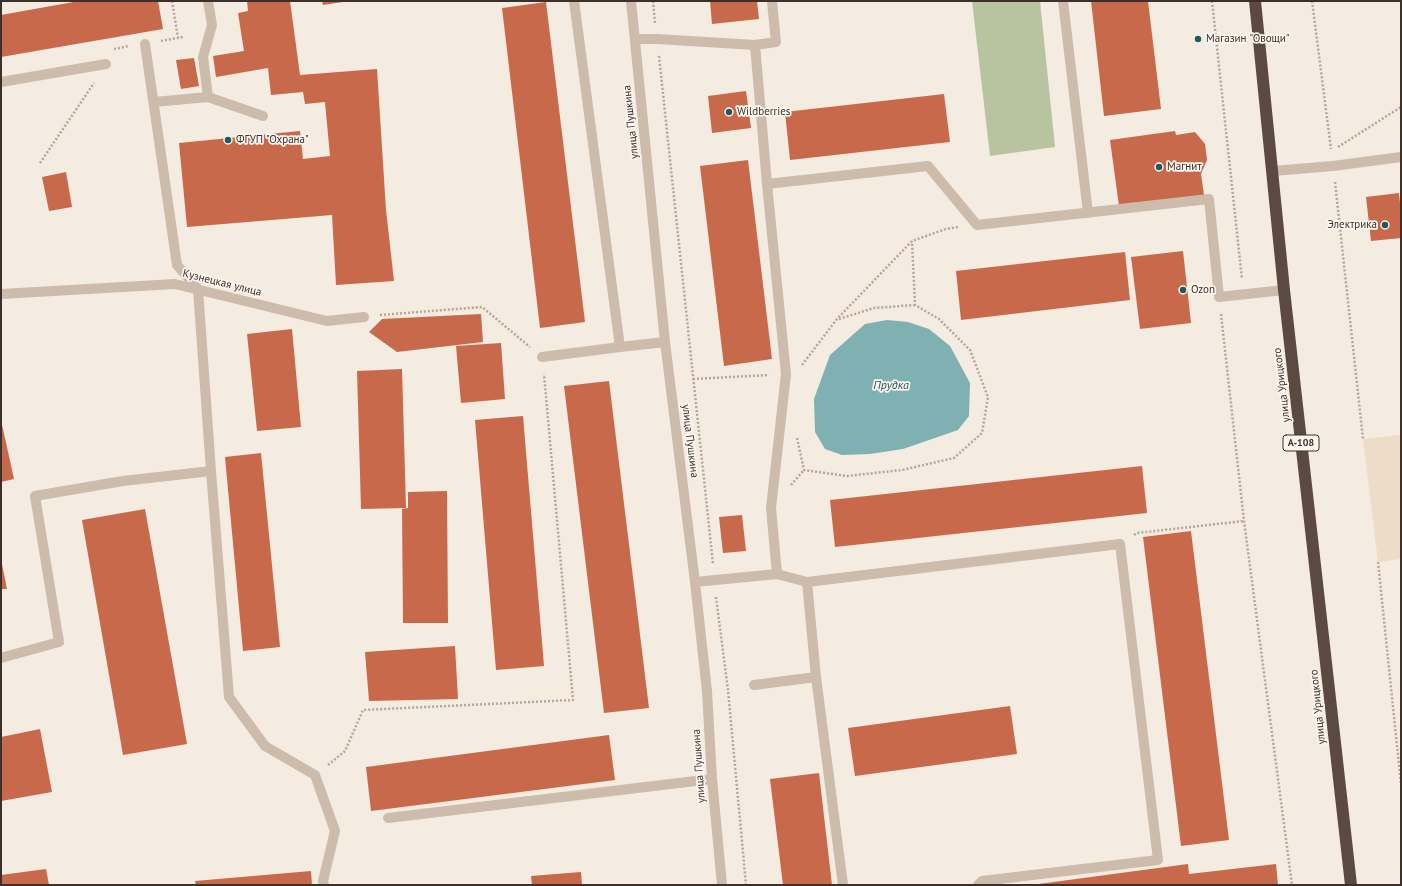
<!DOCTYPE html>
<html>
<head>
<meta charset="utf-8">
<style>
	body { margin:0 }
	#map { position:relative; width:1402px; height:886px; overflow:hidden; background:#f4ebe1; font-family:"PT Sans",sans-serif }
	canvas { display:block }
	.frame { position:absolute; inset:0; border:2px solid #3b302b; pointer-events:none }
</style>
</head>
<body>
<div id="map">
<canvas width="1402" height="886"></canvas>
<div class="frame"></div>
</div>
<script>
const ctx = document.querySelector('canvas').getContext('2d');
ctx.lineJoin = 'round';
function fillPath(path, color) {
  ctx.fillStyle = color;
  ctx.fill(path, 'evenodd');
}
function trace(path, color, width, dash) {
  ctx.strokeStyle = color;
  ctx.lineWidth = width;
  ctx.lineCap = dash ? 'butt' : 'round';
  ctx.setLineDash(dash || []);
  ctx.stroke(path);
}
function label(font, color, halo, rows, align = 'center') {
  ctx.font = font + ' "PT Sans",sans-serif';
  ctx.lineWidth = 3.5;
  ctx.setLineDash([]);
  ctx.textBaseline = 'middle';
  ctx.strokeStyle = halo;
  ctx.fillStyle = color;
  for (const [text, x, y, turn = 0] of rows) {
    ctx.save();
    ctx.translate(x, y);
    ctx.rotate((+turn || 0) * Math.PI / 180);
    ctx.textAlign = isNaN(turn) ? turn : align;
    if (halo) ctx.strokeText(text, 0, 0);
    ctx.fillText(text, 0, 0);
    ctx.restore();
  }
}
fillPath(new Path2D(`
	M 972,1 L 1040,1 L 1055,147 L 990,156 Z`), '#b8c4a0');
fillPath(new Path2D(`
	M 1401,435 L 1401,559 L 1378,562 L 1363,439 Z`), '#ecdcc8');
fillPath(new Path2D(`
	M 887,320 L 908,322 L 929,329 L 950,346 L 970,383 L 969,416 L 958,430 L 903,449 L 870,454 L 842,455 L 825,449 L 815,432 L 814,399 L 830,355 L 865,324 Z`), '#7fb0b2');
fillPath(new Path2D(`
	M 79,1 L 158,1 L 163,29 L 1,57 L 1,15 Z
	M 247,1 L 290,1 L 300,75 L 377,69 L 386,210 L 394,281 L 336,285 L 332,215 L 187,227 L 179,143 L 300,131 L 303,159 L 330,156 L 325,102 L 305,104 L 303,92 L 271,95 L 268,68 L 216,77 L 213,56 L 244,51 L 238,13 L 248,11 Z
	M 322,1 L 343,1 L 343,2 L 323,5 Z
	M 710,1 L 757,1 L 759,19 L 712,24 Z
	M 1091,1 L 1148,1 L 1161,109 L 1104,116 Z
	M 546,2 L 585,322 L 540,328 L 502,8 Z
	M 194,58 L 199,86 L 181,89 L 176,60 Z
	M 746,91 L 751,128 L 712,133 L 708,96 Z
	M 944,94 L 950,142 L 790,160 L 785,112 Z
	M 1175,131 L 1176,135 L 1195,132 L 1205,144 L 1207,160 L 1201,174 L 1204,195 L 1119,206 L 1110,140 Z
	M 748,160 L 772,359 L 724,366 L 700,166 Z
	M 66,172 L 72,207 L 49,211 L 42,177 Z
	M 1399,193 L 1401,213 L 1401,238 L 1371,241 L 1366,197 Z
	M 1183,251 L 1191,323 L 1140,329 L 1131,257 Z
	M 1125,252 L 1130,300 L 961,320 L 956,271 Z
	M 481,314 L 483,342 L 397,352 L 369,332 L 382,319 Z
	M 292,329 L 301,427 L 257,431 L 247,334 Z
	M 501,343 L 505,399 L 461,403 L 456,346 Z
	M 402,369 L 406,508 L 361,509 L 357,371 Z
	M 609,381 L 649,708 L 604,713 L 564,386 Z
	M 523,416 L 544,666 L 496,670 L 475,420 Z
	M 1,420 L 14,479 L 1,482 Z
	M 261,453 L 280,647 L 243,651 L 225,457 Z
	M 1142,466 L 1147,513 L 835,547 L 830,500 Z
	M 447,491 L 448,623 L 403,623 L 402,509 L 408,508 L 408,492 Z
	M 145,509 L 187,744 L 123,755 L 82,520 Z
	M 742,515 L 746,551 L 723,553 L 719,517 Z
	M 1191,531 L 1229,840 L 1181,846 L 1143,537 Z
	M 1,559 L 7,589 L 1,589 Z
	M 455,646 L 458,699 L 369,701 L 365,652 Z
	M 1010,706 L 1017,754 L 855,776 L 848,728 Z
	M 40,729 L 52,792 L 1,801 L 1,737 Z
	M 609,735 L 615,780 L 371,811 L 366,767 Z
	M 819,773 L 832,885 L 783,885 L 770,779 Z
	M 1188,864 L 1189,874 L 1276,864 L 1278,885 L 1031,885 Z
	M 46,869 L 49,885 L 1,885 L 1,875 Z
	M 311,871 L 312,885 L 196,885 L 195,881 Z
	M 581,872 L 582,885 L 532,885 L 531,876 Z`), '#c8694b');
trace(new Path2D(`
	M 172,1 L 178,38
	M 653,1 L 655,23
	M 1212,1 L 1242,279
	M 1312,1 L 1331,149
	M 161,41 L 183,37
	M 114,49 L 129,46
	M 659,56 L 713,564
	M 1338,147 L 1401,107
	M 40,163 L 94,83
	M 1335,182 L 1363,439
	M 1221,314 L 1244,521 L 1292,885
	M 380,315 L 482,307 L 530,347
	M 839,319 L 874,308 L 915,305
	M 802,365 L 837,319 L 912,241 L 946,229 L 958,227
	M 693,379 L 769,375
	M 797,438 L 804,470 L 847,476 L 902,470 L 954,458 L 982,433 L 988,397 L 970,350 L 939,319 L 915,305 L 912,241
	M 791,485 L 804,470
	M 1134,535 L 1137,533 L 1244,521
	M 1378,562 L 1401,784
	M 716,597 L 728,690 L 746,885
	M 328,765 L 345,751 L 363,710 L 573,700 L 544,374`), '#b9a596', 2.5, [2, 2]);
trace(new Path2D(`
	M 208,1 L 212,25 L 203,57 L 208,97
	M 574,1 L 620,347 L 665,342
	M 631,1 L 665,342 L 695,582 L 707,691 L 712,779 L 722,885
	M 1063,1 L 1088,213
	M 635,39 L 657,39 L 755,45 L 776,42 L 772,1
	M 145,44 L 177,265 L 198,289 L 211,471 L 229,697 L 265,746 L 315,775 L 335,831 L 323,881 L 324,885
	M 755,45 L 767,184 L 928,166 L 977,225 L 1209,199 L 1219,297 L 1284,290
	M 1,82 L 106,64
	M 154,102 L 208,97 L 263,116
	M 1273,171 L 1333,166 L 1401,157
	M 767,184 L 786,374 L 771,508 L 777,574
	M 1,294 L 175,284 L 327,321 L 364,317
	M 542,357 L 620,347
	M 695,582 L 777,574 L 807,582 L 1120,544 L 1158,860 L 982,881 L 978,885
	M 807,582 L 816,677 L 843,885
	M 1,658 L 59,642 L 35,496 L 123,481 L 211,471
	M 754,685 L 816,677
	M 388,818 L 712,779`), '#cdbbac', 10);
trace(new Path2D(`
	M 1255,1 L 1284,290 L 1351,885`), '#5c4a42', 12);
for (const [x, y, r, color] of [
	[1198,39,4,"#1f5a5e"],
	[729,112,4,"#1f5a5e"],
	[228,140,4,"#1f5a5e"],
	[1159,167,4,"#1f5a5e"],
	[1385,225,4,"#1f5a5e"],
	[1183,290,4,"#1f5a5e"]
]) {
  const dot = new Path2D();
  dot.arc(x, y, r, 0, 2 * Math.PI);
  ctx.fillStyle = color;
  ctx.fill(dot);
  trace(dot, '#fbf5ee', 1.5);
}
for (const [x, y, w] of [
	[1301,443,36]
]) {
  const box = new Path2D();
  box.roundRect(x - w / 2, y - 8, w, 16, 3);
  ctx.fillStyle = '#fbf5ee';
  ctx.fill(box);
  trace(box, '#3b302b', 1);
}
label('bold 10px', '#3b302b', null, [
	["А-108",1301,443]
]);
label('11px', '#3b302b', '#fbf5ee', [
	["Магазин \"Овощи\"",1206,39],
	["Wildberries",737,112],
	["ФГУП \"Охрана\"",236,140],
	["Магнит",1167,167],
	["Электрика",1377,225,"right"],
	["Ozon",1191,290]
], 'left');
label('11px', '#3b302b', '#fbf5ee', [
	["улица Пушкина",631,122,-96],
	["Кузнецкая улица",222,283,14],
	["улица Урицкого",1282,385,-97],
	["улица Пушкина",690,441,83],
	["улица Урицкого",1318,707,-96],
	["улица Пушкина",699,766,-94]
]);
label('italic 12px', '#1f5a5e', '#fbf5ee', [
	["Прудка",891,386]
]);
</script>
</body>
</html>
